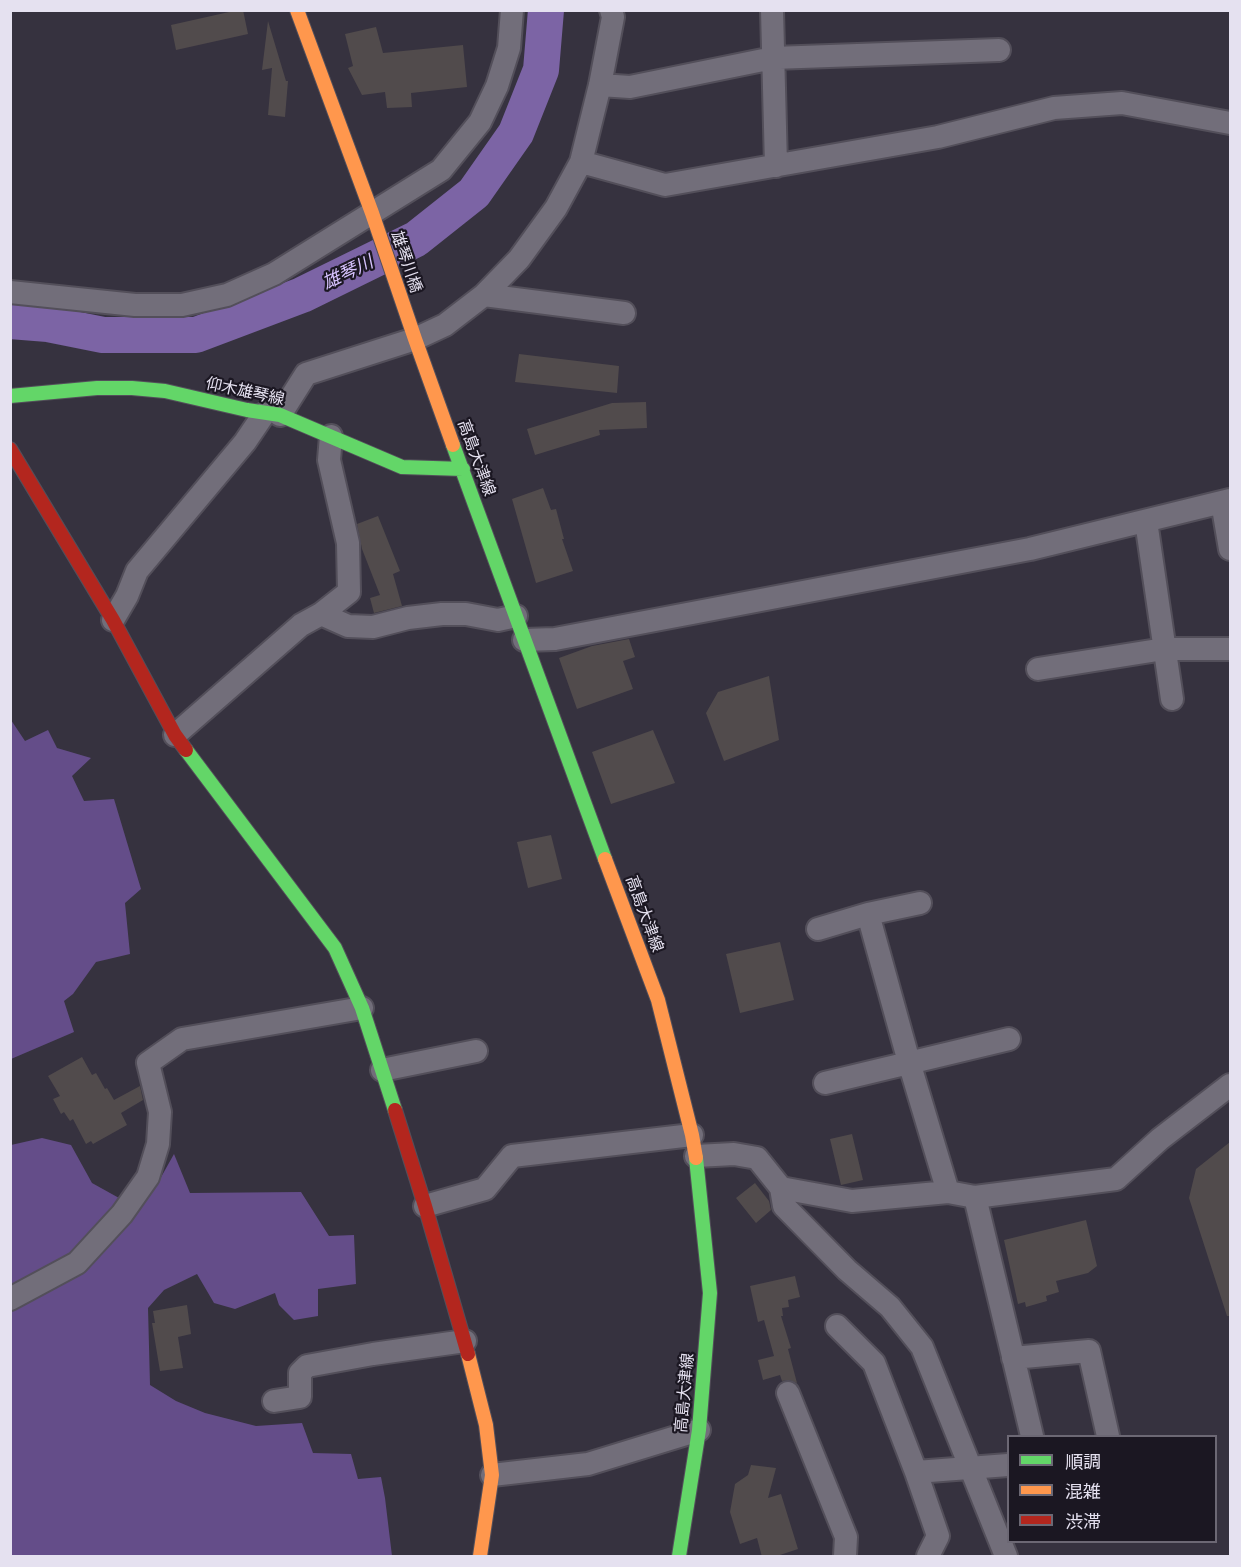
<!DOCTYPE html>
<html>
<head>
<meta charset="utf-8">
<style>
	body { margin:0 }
	#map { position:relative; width:1241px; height:1567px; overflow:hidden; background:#36323f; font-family:"PT Sans","Noto Sans JP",sans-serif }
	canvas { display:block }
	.frame { position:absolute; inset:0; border:12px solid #e5e1f0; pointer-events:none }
	.legend { position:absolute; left:1007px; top:1435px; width:210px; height:108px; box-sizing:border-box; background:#1b1722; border:2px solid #6c6874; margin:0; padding:8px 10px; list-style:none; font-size:18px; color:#e5e1f0 }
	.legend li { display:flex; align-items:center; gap:12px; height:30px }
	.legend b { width:30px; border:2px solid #6c6874 }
</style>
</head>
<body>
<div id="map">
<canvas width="1241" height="1567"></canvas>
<div class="frame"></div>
<ul class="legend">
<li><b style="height:8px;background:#63d668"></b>順調</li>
<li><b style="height:8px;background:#ff974d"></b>混雑</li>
<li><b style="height:8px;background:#b3261e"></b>渋滞</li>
</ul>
</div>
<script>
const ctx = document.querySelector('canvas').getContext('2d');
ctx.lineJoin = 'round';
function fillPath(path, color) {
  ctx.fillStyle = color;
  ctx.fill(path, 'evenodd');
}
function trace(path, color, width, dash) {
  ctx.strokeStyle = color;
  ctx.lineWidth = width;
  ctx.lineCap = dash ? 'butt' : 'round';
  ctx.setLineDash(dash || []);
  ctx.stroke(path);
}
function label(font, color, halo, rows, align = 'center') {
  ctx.font = font + ' "PT Sans","Noto Sans JP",sans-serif';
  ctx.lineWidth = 4.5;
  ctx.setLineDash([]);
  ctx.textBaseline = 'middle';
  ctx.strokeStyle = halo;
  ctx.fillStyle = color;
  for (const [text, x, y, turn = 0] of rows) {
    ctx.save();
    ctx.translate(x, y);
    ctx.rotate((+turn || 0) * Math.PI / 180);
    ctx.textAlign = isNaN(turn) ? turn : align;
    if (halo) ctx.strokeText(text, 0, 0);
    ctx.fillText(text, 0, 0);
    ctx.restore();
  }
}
fillPath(new Path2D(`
	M 11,720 L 25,741 L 48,730 L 57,748 L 91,758 L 72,776 L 84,801 L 114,799 L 141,889 L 125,903 L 130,954 L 96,962 L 73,994 L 64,1001 L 74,1032 L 11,1059 Z
	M 42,1138 L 71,1145 L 92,1183 L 119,1198 L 160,1179 L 174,1154 L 190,1193 L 301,1192 L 329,1236 L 354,1235 L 356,1284 L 318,1289 L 318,1316 L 294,1320 L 279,1305 L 275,1293 L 235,1309 L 214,1303 L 197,1274 L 164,1290 L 148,1308 L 150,1385 L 176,1401 L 205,1413 L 256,1426 L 302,1423 L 313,1453 L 351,1454 L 358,1479 L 381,1477 L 385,1498 L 392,1556 L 11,1556 L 11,1145 Z`), '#644d89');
trace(new Path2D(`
	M 10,321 L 48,324 L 103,335 L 196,335 L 302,295 L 416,239 L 474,193 L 516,133 L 541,70 L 546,10`), '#7c64a5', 36);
fillPath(new Path2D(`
	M 238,10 L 243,10 L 248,34 L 176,50 L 171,25 Z
	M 268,21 L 286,81 L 288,81 L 285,117 L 268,115 L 272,68 L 262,70 Z
	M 376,27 L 383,53 L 463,45 L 467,87 L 411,93 L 412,107 L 387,108 L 385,92 L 362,95 L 348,68 L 353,66 L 345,34 Z
	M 519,354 L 619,366 L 617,393 L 515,382 Z
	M 646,402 L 647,428 L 599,430 L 600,435 L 535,455 L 527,429 L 612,403 Z
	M 543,488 L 551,510 L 556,509 L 564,539 L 562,539 L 573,571 L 536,583 L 512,499 Z
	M 378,516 L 400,571 L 393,574 L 402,606 L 374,613 L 370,598 L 380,595 L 362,549 L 357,524 Z
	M 629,639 L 635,657 L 623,661 L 633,689 L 577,709 L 559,658 L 592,646 Z
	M 769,676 L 779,740 L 724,761 L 706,713 L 718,692 Z
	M 653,730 L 675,783 L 611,804 L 592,752 Z
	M 551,835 L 562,879 L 528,888 L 517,842 Z
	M 780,942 L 794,1000 L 740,1013 L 726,954 Z
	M 82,1057 L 92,1075 L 96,1073 L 105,1089 L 107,1088 L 114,1100 L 140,1086 L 143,1100 L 121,1113 L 127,1125 L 93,1144 L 91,1141 L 86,1144 L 73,1119 L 70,1121 L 64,1112 L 61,1114 L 53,1099 L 60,1096 L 48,1076 Z
	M 852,1134 L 863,1180 L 841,1185 L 830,1139 Z
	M 1230,1142 L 1230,1316 L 1227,1316 L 1189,1198 L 1196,1169 Z
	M 755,1183 L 769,1201 L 771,1210 L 756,1223 L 736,1198 Z
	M 1086,1220 L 1097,1266 L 1088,1273 L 1056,1281 L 1059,1292 L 1046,1296 L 1047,1301 L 1026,1307 L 1025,1302 L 1018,1304 L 1004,1240 Z
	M 795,1276 L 800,1297 L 788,1300 L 789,1307 L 782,1308 L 783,1316 L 781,1316 L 791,1348 L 788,1349 L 797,1383 L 789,1380 L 782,1381 L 780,1375 L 763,1380 L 758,1360 L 774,1356 L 764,1320 L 758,1322 L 750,1286 Z
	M 187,1305 L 191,1334 L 178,1337 L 183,1368 L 160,1371 L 152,1323 L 155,1323 L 153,1311 Z
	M 751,1465 L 776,1468 L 768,1498 L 781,1494 L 798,1549 L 774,1557 L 762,1557 L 757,1538 L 740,1544 L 730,1512 L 735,1484 L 748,1475 Z`), '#514b4c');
const street = new Path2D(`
	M 772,10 L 776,166
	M 600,85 L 630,87 L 773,58 L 999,50
	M 581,162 L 665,185 L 938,137 L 1054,108 L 1122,103 L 1230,123
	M 10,292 L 135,305 L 182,305 L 227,295 L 274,274 L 441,170 L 480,122 L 497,86 L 509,48 L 512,10
	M 484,295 L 624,313
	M 280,415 L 306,374 L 415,339 L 445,325 L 484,295 L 519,259 L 556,208 L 581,162 L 600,85 L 613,17 L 611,10
	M 1222,502 L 1230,549
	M 1146,521 L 1172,699
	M 321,614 L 348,626 L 373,627 L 408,618 L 442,614 L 466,614 L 498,620 L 516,616
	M 113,620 L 127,596 L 137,571 L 245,442 L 264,414
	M 524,640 L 555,639 L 1030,549 L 1230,500
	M 1038,669 L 1164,649 L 1230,649
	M 175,735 L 301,625 L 321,614 L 349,592 L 348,543 L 329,460 L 331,436
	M 920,903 L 868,914 L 909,1062 L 948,1192
	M 818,929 L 868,914
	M 382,1070 L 476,1051
	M 825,1083 L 1009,1039
	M 696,1156 L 734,1154 L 757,1158 L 781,1188 L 852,1201 L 948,1192 L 975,1197 L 1116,1179 L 1160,1139 L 1230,1085
	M 781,1188 L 784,1206 L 847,1270 L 890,1307 L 922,1347 L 1006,1556
	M 975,1197 L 1032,1436
	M 425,1206 L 485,1189 L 512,1156 L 692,1135
	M 10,1299 L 77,1263 L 122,1214 L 148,1177 L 158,1144 L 160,1112 L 148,1063 L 182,1039 L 362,1008
	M 837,1326 L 874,1363 L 916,1472 L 938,1536 L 928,1556
	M 1013,1358 L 1089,1351 L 1108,1436
	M 788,1393 L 846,1537 L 845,1556
	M 274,1401 L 300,1397 L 300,1373 L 307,1366 L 373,1354 L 465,1341
	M 916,1472 L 1008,1465
	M 492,1475 L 588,1464 L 699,1430`);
const fast = new Path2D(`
	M 10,396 L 97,388 L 132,388 L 165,391 L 247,410 L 280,415 L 402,467 L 463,469
	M 453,445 L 605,859
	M 186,750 L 335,948 L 362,1008 L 395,1110
	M 679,1556 L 699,1430 L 710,1293 L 696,1158`);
const slow = new Path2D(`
	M 297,10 L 372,213 L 415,339 L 453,445
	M 605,859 L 658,1000 L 692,1135 L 696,1158
	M 468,1354 L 486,1425 L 492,1475 L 480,1556`);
const jam = new Path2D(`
	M 10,449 L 113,620 L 175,735 L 186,750
	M 395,1110 L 425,1206 L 468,1354`);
trace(street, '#534f5a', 26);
trace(fast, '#534f5a', 16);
trace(slow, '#534f5a', 16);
trace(jam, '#534f5a', 16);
trace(street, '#726e7a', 22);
trace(fast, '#63d668', 14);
trace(slow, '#ff974d', 14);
trace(jam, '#b3261e', 14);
label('16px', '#e5e1f0', '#1b1722', [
	["雄琴川橋",406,262,71],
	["仰木雄琴線",245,392,12],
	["高島大津線",476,458,70],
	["高島大津線",644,914,70],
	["高島大津線",685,1393,-85]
]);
label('italic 18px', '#d7c3fe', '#1b1722', [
	["雄琴川",348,273,-26]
]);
</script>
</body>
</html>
